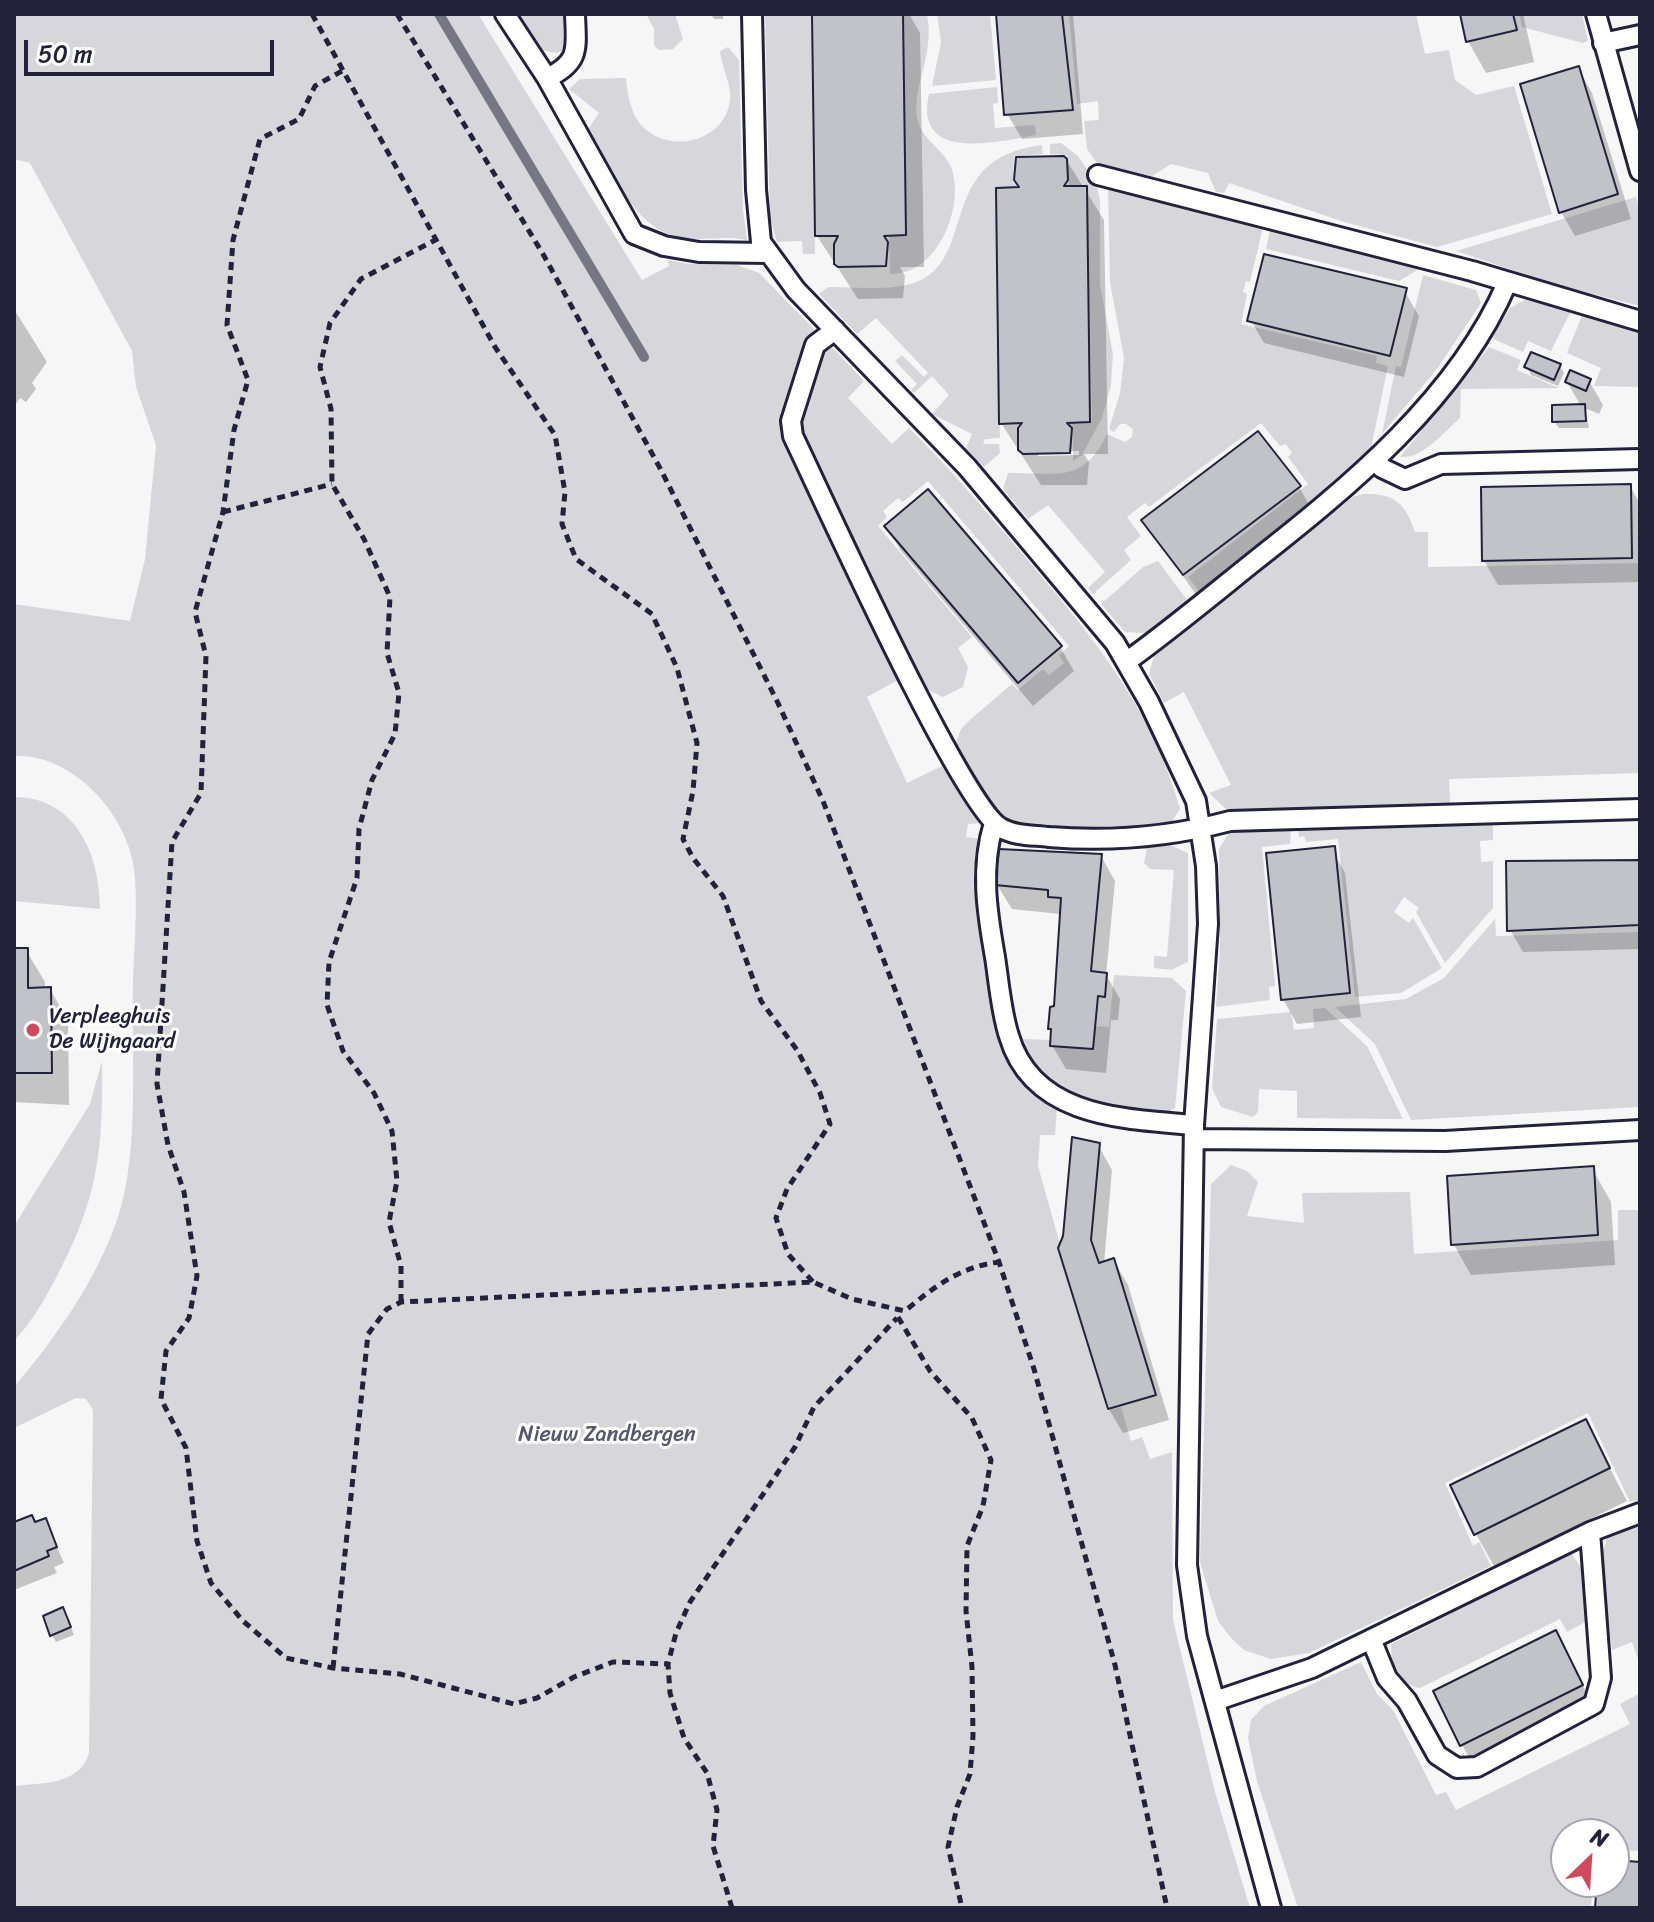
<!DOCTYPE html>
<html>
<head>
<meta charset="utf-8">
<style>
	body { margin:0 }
	#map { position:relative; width:1654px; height:1922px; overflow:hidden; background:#f6f6f7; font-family:Sriracha,sans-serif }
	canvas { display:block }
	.frame { position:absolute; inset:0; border:16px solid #22223b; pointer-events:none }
	.north { position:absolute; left:1550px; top:1818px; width:80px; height:80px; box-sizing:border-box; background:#fff; border:2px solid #a7a7b1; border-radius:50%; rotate:25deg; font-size:22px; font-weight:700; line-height:32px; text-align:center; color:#22223b }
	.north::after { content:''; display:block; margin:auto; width:28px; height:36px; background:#d1495b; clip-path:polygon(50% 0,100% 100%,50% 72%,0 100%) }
	.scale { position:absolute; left:24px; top:40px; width:250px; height:36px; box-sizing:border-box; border:4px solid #22223b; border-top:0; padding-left:10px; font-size:24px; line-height:28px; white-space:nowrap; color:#22223b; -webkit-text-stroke:6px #fff; paint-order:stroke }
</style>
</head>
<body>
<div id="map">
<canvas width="1654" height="1922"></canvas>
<div class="frame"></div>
<div class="north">N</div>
<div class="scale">50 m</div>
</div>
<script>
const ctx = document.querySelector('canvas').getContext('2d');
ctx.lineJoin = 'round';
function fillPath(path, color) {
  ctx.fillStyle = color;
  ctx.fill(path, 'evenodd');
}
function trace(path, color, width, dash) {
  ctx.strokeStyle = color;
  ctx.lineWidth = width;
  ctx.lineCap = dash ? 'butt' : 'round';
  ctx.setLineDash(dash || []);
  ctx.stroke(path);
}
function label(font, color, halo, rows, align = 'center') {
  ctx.font = font + ' Sriracha,sans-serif';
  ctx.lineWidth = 6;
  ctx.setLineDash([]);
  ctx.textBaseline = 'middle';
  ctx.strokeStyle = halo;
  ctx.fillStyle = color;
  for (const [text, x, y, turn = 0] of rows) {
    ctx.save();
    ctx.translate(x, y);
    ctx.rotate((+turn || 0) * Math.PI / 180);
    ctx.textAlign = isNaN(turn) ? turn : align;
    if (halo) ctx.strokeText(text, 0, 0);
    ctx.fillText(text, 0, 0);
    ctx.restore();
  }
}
fillPath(new Path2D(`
	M 14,14 L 478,14 L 642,280 L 669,266 L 668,260 L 689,264 L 737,265 L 759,273 L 816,331 L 808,337 L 780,429 L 900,679 L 867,697 L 907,783 L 946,764 L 981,819 L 981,823 L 968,824 L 966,837 L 981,839 C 986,899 986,1039 1021,1083 C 1029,1094 1045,1101 1057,1107 L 1055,1135 L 1040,1135 L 1038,1166 L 1107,1411 L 1121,1407 L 1131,1441 L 1142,1437 L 1150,1459 L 1172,1452 L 1173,1620 L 1215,1792 L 1250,1908 L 14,1908 L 14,1786 C 42,1783 80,1785 89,1753 L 93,1410 L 86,1399 L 76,1398 L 14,1428 L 14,1387 C 56,1337 97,1280 118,1217 C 140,1151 131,1052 133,982 C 134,947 140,886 131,854 C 118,805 68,753 14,756 L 14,604 L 130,621 L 145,559 L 156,445 L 136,387 L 132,351 L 30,163 L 14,159 Z
	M 516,14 L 563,14 L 563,51 L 555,53 L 537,49 Z
	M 646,14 L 675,14 L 683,39 L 673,49 L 659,50 L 654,45 L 654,29 Z
	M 765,14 L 812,14 L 815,254 L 803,254 L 802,241 L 777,242 L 770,218 Z
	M 903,14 L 927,14 C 935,56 912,86 917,117 C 920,139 943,148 951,167 C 966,206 937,276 890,274 L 889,235 L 906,234 Z
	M 937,14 L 990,14 L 996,80 L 932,86 L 941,42 Z
	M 1069,14 L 1416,14 L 1425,54 L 1449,50 L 1455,80 L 1476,95 L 1514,86 L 1552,214 L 1437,247 L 1344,222 L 1229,183 L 1224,193 L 1216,192 L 1208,173 L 1171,164 L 1152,176 L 1097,163 L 1087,149 L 1084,121 L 1099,120 L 1098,101 L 1077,104 Z
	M 1519,14 L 1582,14 L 1588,41 L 1583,43 L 1522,27 Z
	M 728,47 L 739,60 L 743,210 L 747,240 C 724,235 701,242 678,237 C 632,227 610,167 587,131 L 599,113 L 569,89 L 580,79 L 626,78 C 627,92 630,109 638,121 C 661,154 719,146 729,106 C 734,87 722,70 720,51 Z
	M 997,87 L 998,103 L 993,104 L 995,128 L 1035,125 L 1036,135 C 998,142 913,163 929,94 Z
	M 1061,143 L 1078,156 L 1096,182 L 1100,201 L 1100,285 L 1113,354 L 1111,386 L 1102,418 L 1082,455 L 1073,461 L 1073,427 L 1069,422 L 1092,421 L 1086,186 L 1069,185 L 1067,155 L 1050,154 L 1050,144 Z
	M 1042,145 L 1043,154 L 1014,156 L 1013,182 L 1017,186 L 996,188 L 1000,438 L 985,439 L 983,444 L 999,444 L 1000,453 L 984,467 L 966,448 L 972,434 L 932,414 L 949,395 L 932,376 L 914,393 L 911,390 L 917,384 L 895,361 L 902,355 L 924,377 L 928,373 L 876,318 L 857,334 L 819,294 L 828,287 C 854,287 889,291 914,283 C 980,260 933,158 1042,145 Z
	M 1108,188 L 1263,227 L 1250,282 L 1246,281 L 1243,292 L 1247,294 L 1241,324 L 1377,356 L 1376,363 L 1388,366 L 1370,453 L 1199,591 L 1188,577 L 1308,484 L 1288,457 L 1292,453 L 1286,444 L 1280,446 L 1261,423 L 1149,507 L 1145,503 L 1127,517 L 1141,536 L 1124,550 L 1131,560 L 1093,594 L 1088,588 L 1105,572 L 1048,505 L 1028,519 L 1003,489 L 1008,473 C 1056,472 1083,485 1107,434 L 1125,442 L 1132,437 L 1133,429 L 1126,424 L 1120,424 L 1114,432 L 1109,429 L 1120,393 L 1124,358 L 1110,282 Z
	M 1636,197 L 1640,209 L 1640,306 L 1553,284 L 1456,251 Z
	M 1270,229 L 1421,268 L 1399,281 L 1266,249 Z
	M 1423,275 L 1476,290 L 1481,303 L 1437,369 L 1382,434 L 1396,366 L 1401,367 Z
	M 1525,300 L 1571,311 L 1551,351 L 1528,341 L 1523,352 L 1491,338 L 1510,308 Z
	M 1583,313 L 1640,331 L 1640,387 L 1594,386 L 1601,368 L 1567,353 Z
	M 1489,347 L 1521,360 L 1517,370 L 1559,388 L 1461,389 L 1460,418 C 1444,432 1423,459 1400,457 Z
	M 833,348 L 864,381 L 848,398 L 892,444 L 909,428 C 949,467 984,509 1020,551 C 1087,630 1152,706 1180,809 L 1171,823 L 1104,830 L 1013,824 L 1003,820 L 958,755 L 956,742 L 961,729 L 972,718 L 1012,684 L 1018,690 L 1043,669 L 1049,675 L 1064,663 L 1059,655 L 1069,646 L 928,481 L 903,502 L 898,498 L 883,511 L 887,517 L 878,526 L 972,637 L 958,648 L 968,667 L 963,687 L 943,697 L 925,688 L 801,434 L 800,417 L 822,352 Z
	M 1363,494 C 1395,493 1405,503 1415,532 L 1428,532 L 1428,567 L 1640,563 L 1640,773 L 1449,779 L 1450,804 L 1227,810 L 1209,793 L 1231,785 L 1184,692 L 1164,703 L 1149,674 L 1154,656 L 1353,497 Z
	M 1158,561 L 1187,600 L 1146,633 L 1125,632 L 1101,604 L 1143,567 Z
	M 14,797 C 76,797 100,855 100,909 L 14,901 Z
	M 1493,824 L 1493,840 L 1480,841 L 1481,862 L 1493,861 L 1493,908 L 1445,963 L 1416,912 L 1419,908 L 1404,897 L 1394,912 L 1409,923 L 1413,918 L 1442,968 L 1401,993 L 1355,997 L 1338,839 L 1306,842 L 1304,836 L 1299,837 L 1298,829 Z
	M 1291,829 L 1290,844 L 1262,847 L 1275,986 L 1269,987 L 1270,1000 L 1216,1007 L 1220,949 L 1219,849 L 1230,831 Z
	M 1170,845 L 1188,853 L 1188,962 L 1171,970 L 1154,968 L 1154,956 L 1167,957 L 1174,870 L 1150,869 L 1144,863 L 1147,848 Z
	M 1495,919 L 1496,936 L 1640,932 L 1640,1107 L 1411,1120 L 1375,1044 L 1335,1007 L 1406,999 L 1444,978 Z
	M 1114,975 L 1172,978 L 1186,991 L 1175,1108 L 1162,1115 C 1130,1111 1063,1096 1040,1072 C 1031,1063 1027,1050 1023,1039 L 1051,1040 L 1051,1046 L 1093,1049 L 1095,1026 L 1109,1027 Z
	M 1325,1008 L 1367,1046 L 1403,1119 L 1297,1118 L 1297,1091 L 1259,1089 L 1258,1112 L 1253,1117 L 1221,1107 L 1212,1088 L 1217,1019 L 1291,1012 L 1294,1030 L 1314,1028 L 1313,1009 Z
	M 102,1061 C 103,1148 99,1196 58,1274 C 45,1299 33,1320 14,1341 L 14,1226 L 90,1104 Z
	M 1231,1165 L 1247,1171 L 1258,1182 L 1247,1216 L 1304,1223 L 1302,1193 L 1410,1192 L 1414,1254 L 1618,1240 L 1618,1210 L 1640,1210 L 1640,1500 L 1630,1502 L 1588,1413 L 1445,1483 L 1473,1546 L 1479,1542 L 1491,1566 L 1309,1653 L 1271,1659 L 1244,1650 L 1231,1638 L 1218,1621 L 1200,1562 L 1211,1184 Z
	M 1640,1524 L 1640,1665 L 1632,1642 L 1612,1650 L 1600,1561 L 1608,1535 Z
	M 1571,1553 L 1582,1569 L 1587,1621 L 1567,1632 L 1560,1619 L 1420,1688 C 1397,1685 1391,1665 1391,1644 Z
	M 1361,1662 L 1377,1694 L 1393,1710 L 1436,1795 L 1446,1792 L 1456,1810 L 1630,1724 L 1620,1704 L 1640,1693 L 1640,1851 L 1614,1850 L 1614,1834 L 1566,1834 L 1566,1882 L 1593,1882 L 1591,1908 L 1298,1908 L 1257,1781 L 1248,1738 L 1251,1720 L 1264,1706 Z`), '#d7d7db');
fillPath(new Path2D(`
	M 711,14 L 723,14 L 723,19 L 714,19 Z
	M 814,14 L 909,14 L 920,33 L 924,267 L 900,267 L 905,276 L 903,298 L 858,299 L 817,236 Z
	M 998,14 L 1073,14 L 1083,134 L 1022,139 L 1008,115 Z
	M 1462,14 L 1523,14 L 1534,62 L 1486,73 L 1468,41 Z
	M 1578,68 L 1592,93 L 1631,219 L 1575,236 L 1561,212 Z
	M 1065,158 L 1104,220 L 1108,454 L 1084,454 L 1089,462 L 1087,485 L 1041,485 L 1001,423 L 1021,189 ZM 1079,451 L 1079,455 L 1038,456 L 1038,452 Z
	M 1405,292 L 1419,316 L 1404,377 L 1264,343 L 1250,319 Z
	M 14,309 L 47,362 L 32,383 L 36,389 L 26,402 L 20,398 L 14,407 Z
	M 1560,366 L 1564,373 L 1558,386 L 1531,375 L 1527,367 Z
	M 1589,381 L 1603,405 L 1599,414 L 1585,408 L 1589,428 L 1559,428 L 1554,421 L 1581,406 L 1567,382 Z
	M 1298,485 L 1312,510 L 1197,596 L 1145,522 Z
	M 1630,486 L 1640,504 L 1640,582 L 1498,585 L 1484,561 Z
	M 887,527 L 1060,647 L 1074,671 L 1033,706 L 901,551 Z
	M 1331,848 L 1345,873 L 1361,1017 L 1297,1024 L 1283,999 Z
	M 1101,856 L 1115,881 L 1106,975 L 1120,999 L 1118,1020 L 1111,1020 L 1106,1073 L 1066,1069 L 1052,1045 L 1050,1028 L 1055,1008 L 1062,917 L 1060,914 L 1012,909 L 997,885 Z
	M 1640,862 L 1640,949 L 1523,952 L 1509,928 Z
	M 14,950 L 26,950 L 45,982 L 45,989 L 50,989 L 68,1021 L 69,1105 L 14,1102 Z
	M 1098,1145 L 1112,1170 L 1104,1264 L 1114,1261 L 1128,1285 L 1169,1420 L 1123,1433 L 1109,1409 L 1060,1248 Z
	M 1593,1170 L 1611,1202 L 1615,1265 L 1471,1275 L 1453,1243 Z
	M 1585,1421 L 1627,1501 L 1494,1566 L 1476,1534 Z
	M 45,1520 L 64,1563 L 54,1567 L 57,1573 L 14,1590 L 14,1521 L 35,1525 Z
	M 67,1617 L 74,1635 L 56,1642 L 52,1635 Z
	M 1555,1632 L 1595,1709 L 1476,1769 L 1462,1745 Z`), '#0003');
trace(new Path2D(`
	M 439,14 L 644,357`), '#767685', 10);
const building = new Path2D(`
	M 812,14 L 903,14 L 906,235 L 884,236 L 888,242 L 886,266 L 838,267 L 834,264 L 834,244 L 838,236 L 815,236 Z
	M 996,14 L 1062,14 L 1073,110 L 1004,115 Z
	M 1460,14 L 1513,14 L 1517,30 L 1466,42 Z
	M 1579,66 L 1618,194 L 1559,213 L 1520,84 Z
	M 1064,156 L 1067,159 L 1068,180 L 1064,186 L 1087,186 L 1090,422 L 1067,423 L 1072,428 L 1070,453 L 1023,454 L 1018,450 L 1018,428 L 1022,423 L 999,424 L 996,188 L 1019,187 L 1014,180 L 1016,157 Z
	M 1264,254 L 1407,288 L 1390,356 L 1247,321 Z
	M 1531,352 L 1561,364 L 1554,380 L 1524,367 Z
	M 1570,370 L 1591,379 L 1586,391 L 1565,382 Z
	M 1585,404 L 1586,421 L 1552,422 L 1552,405 Z
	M 1258,431 L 1301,486 L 1183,575 L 1141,520 Z
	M 1631,484 L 1632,558 L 1482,561 L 1481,487 Z
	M 928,489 L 1062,646 L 1018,683 L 884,526 Z
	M 1335,846 L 1350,993 L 1281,1000 L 1266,853 Z
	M 999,849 L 1102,854 L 1091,971 L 1107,973 L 1105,997 L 1098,996 L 1093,1049 L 1050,1046 L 1051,1029 L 1048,1029 L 1050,1007 L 1054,1006 L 1061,898 L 1048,897 L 1048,890 L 995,885 Z
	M 1640,860 L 1640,925 L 1507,931 L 1506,861 Z
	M 14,948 L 28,948 L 28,988 L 51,987 L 52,1073 L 14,1073 Z
	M 1072,1137 L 1100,1143 L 1091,1240 L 1099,1263 L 1114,1258 L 1156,1395 L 1108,1409 L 1058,1248 L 1063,1236 Z
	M 1594,1166 L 1598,1235 L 1451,1245 L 1447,1176 Z
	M 1586,1419 L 1610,1468 L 1474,1535 L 1450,1485 Z
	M 32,1515 L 35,1522 L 46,1518 L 57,1547 L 47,1551 L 49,1556 L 14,1571 L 14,1522 Z
	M 63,1607 L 71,1627 L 50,1636 L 43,1616 Z
	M 1556,1630 L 1583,1685 L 1460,1746 L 1433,1691 Z
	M 1614,1860 L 1640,1862 L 1640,1908 L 1595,1908 L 1597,1882 L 1614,1882 Z`);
fillPath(building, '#c2c2c9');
trace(building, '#22223b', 2);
const service = new Path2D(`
	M 505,14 L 547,78 L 634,234 L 664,246 L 699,252 L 768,253
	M 752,14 L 756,190 L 761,242 L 796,290 L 967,467 L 1115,643 L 1149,702 L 1196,801 L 1206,866 L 1208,924 L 1194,1125 L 1187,1565 L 1197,1636 L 1271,1908
	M 1596,14 L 1640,171
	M 1603,43 L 1640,35
	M 547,78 C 581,62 576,48 575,14
	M 1098,175 L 1472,271 L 1640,321
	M 835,330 L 815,345 L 791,421 L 793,436 C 822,496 962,807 1001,828 C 1015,836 1033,835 1049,837 C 1110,842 1170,837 1230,821 L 1640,809
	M 1376,460 L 1382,468 L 1405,479 L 1441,464 L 1640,459
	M 1126,662 C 1169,631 1210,597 1251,564 C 1348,488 1458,398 1507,283
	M 994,823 C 980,868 987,912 995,957 C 999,983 1001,1011 1009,1036 C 1033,1118 1125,1119 1194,1125
	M 1194,1139 L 1445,1141 L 1640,1130
	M 1371,1639 L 1387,1678 L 1407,1701 L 1437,1755 L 1457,1768 L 1477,1767 L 1594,1704 L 1601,1678 L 1590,1532
	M 1215,1701 L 1312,1668 L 1590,1532 L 1640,1513`);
trace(service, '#22223b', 24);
trace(new Path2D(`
	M 312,14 L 495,347 L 555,435 L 565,492 L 562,524 L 576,559 L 652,614 L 677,668 L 697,743 L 693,791 L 683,839 L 693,858 L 723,896 L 761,1001 L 797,1050 L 820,1093 L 830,1124 L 787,1189 L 776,1218 L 788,1254 L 813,1282
	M 397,14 L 543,254 L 661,470 L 777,701 L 823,801 L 999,1262 L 1034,1369 L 1115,1665 L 1167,1908
	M 342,71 L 315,86 L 299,119 L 260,139 L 233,240 L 227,325 L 248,380 L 234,430 L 223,512 L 195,612 L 206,656 L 201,793 L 172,842 L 157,1084 L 168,1145 L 184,1192 L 197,1276 L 189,1318 L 166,1351 L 161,1399 L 186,1448 L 197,1541 L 211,1583 L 243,1621 L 286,1658 L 333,1668 L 400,1674 L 514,1704 L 537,1698 L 574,1677 L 613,1662 L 668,1664
	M 223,512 L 332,484
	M 401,1302 L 401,1266 L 389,1222 L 397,1181 L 392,1131 L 374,1093 L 343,1051 L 327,1005 L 329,962 L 357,878 L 359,829 L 372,780 L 395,734 L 399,693 L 387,653 L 390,597 L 364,539 L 332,484 L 331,409 L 320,367 L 330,323 L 361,279 L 437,239
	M 898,1317 L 930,1371 L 972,1418 L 991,1460 L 983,1506 L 967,1546 L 966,1611 L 972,1667 L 973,1736 L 970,1774 L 957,1807 L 948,1847 L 962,1908
	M 333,1668 L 368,1334 L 387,1309 L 401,1302 L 813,1282 L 852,1299 L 905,1311 C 935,1286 960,1267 999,1262
	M 732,1908 L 713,1846 L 717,1810 L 707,1773 L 684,1738 L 670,1693 L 668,1664 L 676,1633 L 690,1602 L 795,1447 L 814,1407 L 897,1318`), '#22223b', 5, [8, 6]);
trace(service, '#fff', 18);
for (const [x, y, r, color] of [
	[33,1030,8,"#d1495b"]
]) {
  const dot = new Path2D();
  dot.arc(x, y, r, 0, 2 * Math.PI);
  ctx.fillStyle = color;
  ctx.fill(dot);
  trace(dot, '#fff', 3);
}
label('22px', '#22223b', '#fff', [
	["Verpleeghuis",49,1017],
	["De Wijngaard",49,1042]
], 'left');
label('22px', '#58586b', '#fff', [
	["Nieuw Zandbergen",607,1435]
]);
</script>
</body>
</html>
